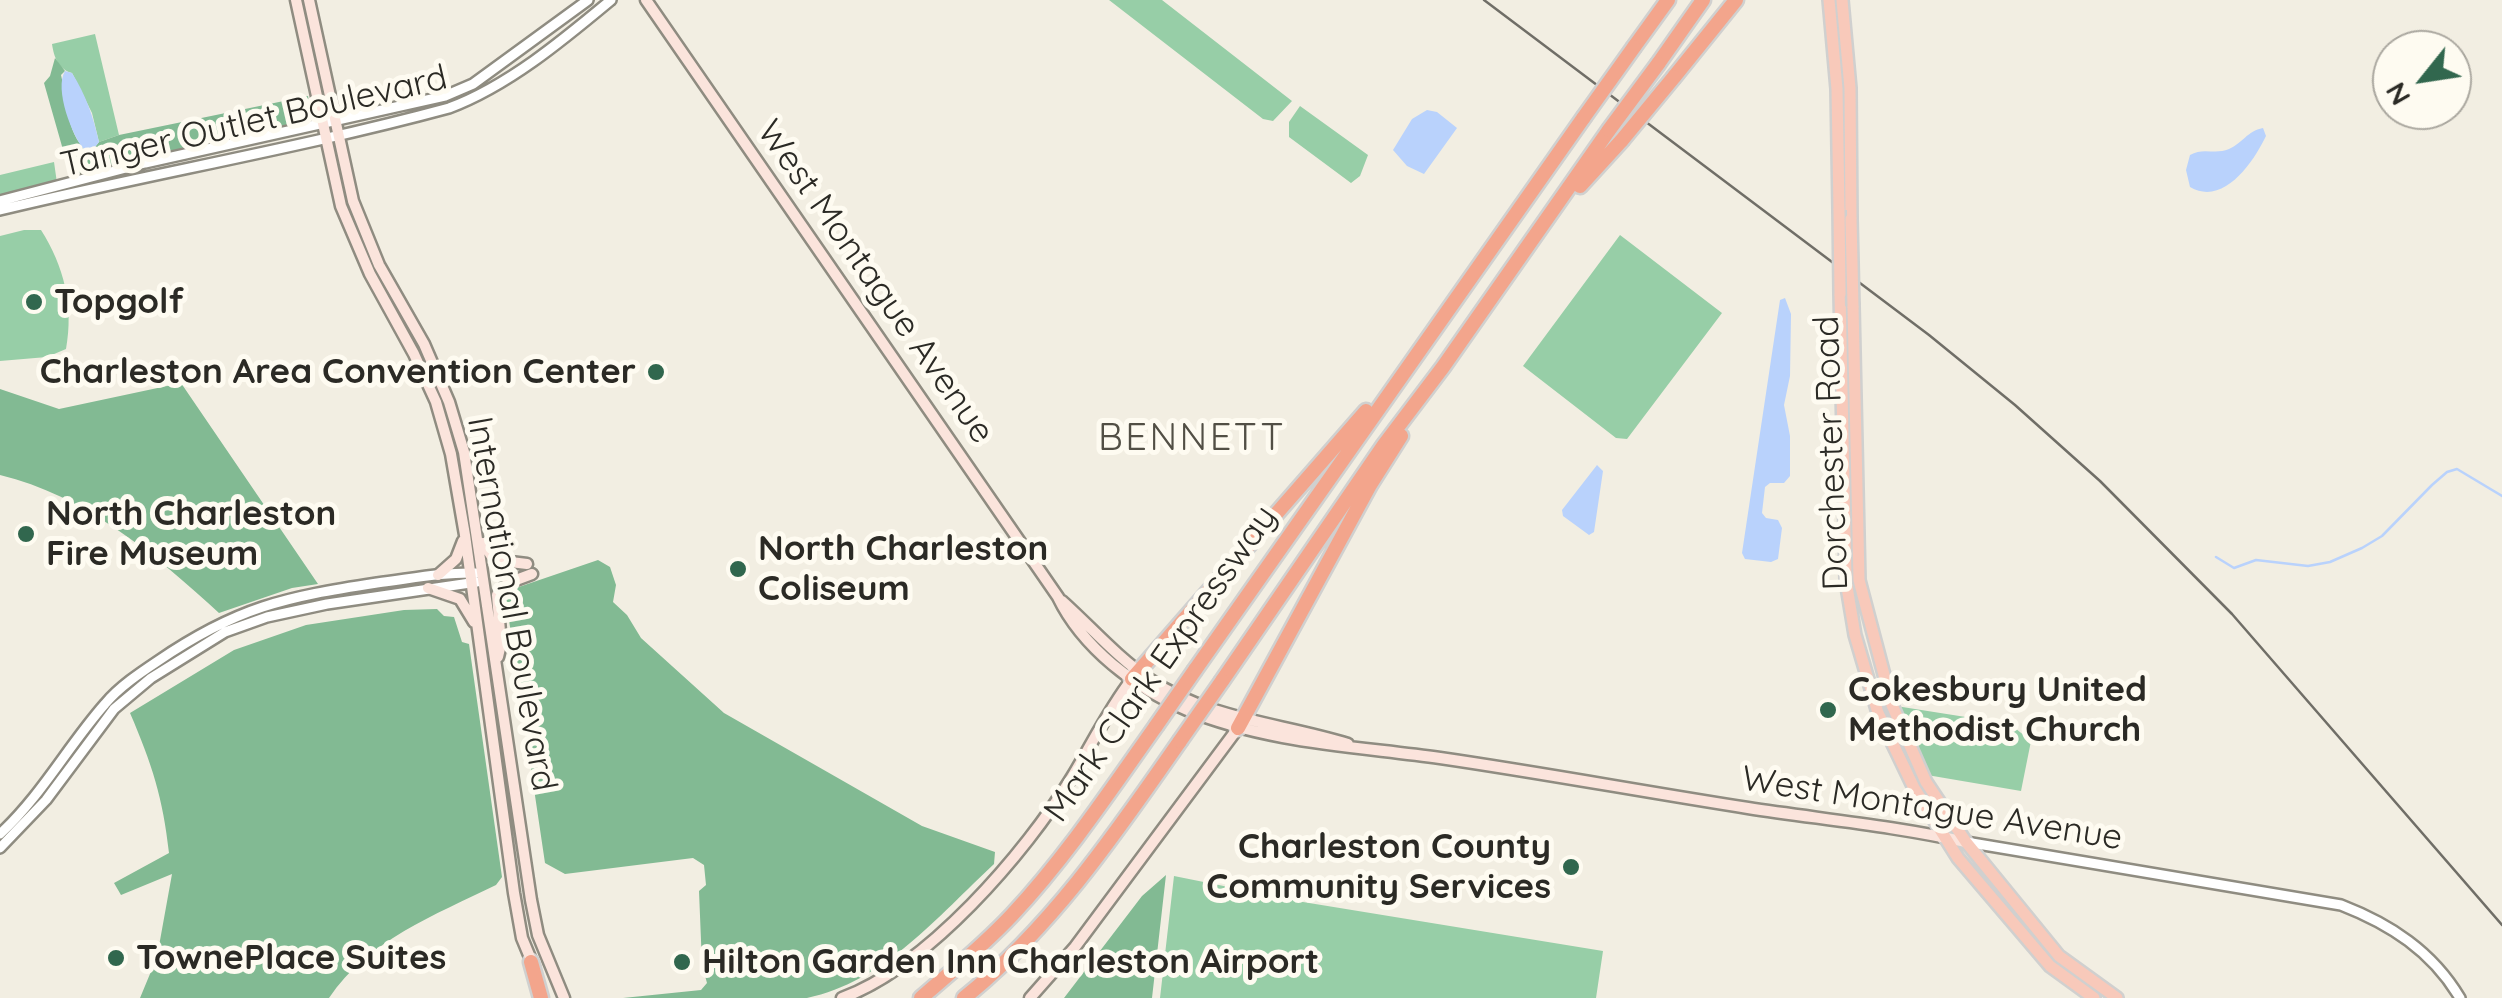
<!DOCTYPE html>
<html>
<head>
<meta charset="utf-8">
<style>
	body { margin:0 }
	#map { position:relative; width:2502px; height:998px; overflow:hidden; background:#f2eee2; font-family:Quicksand,sans-serif }
	canvas { display:block }
	.north { position:absolute; left:2372px; top:30px; width:100px; height:100px; box-sizing:border-box; background:#fefbf1; border:2px solid #aaa79f; border-radius:50%; rotate:240deg; font-size:28px; font-weight:700; line-height:40px; text-align:center; color:#2b2a25 }
	.north::after { content:''; display:block; margin:auto; width:35px; height:45px; background:#31674e; clip-path:polygon(50% 0,100% 100%,50% 72%,0 100%) }
</style>
</head>
<body>
<div id="map">
<canvas width="2502" height="998"></canvas>
<div class="north">N</div>
</div>
<script>
const ctx = document.querySelector('canvas').getContext('2d');
ctx.lineJoin = 'round';
function fillPath(path, color) {
  ctx.fillStyle = color;
  ctx.fill(path, 'evenodd');
}
function trace(path, color, width, dash) {
  ctx.strokeStyle = color;
  ctx.lineWidth = width;
  ctx.lineCap = dash ? 'butt' : 'round';
  ctx.setLineDash(dash || []);
  ctx.stroke(path);
}
function label(font, color, halo, rows, align = 'center') {
  ctx.font = font + ' Quicksand,sans-serif';
  ctx.lineWidth = 10;
  ctx.setLineDash([]);
  ctx.textBaseline = 'middle';
  ctx.strokeStyle = halo;
  ctx.fillStyle = color;
  for (const [text, x, y, turn = 0] of rows) {
    ctx.save();
    ctx.translate(x, y);
    ctx.rotate((+turn || 0) * Math.PI / 180);
    ctx.textAlign = isNaN(turn) ? turn : align;
    if (halo) ctx.strokeText(text, 0, 0);
    ctx.fillText(text, 0, 0);
    ctx.restore();
  }
}
fillPath(new Path2D(`
	M 1109,0 L 1162,0 L 1292,101 L 1273,121 L 1263,119 Z
	M 95,34 L 119,135 L 99,142 L 92,113 L 72,73 C 58,69 54,57 52,44 Z
	M 1300,106 L 1368,155 L 1360,176 L 1351,183 L 1289,137 L 1289,122 Z
	M 54,162 L 57,183 L 0,198 L 0,175 Z
	M 24,230 L 41,230 C 64,266 74,306 66,349 L 47,357 L 0,361 L 0,236 Z
	M 1620,235 L 1722,313 L 1627,439 L 1616,438 L 1523,366 Z
	M 1896,706 L 2010,724 L 2031,741 L 2021,791 L 1927,775 Z
	M 1174,876 L 1303,902 L 1603,951 L 1596,998 L 1160,998 Z`), '#97cea7');
fillPath(new Path2D(`
	M 55,58 L 65,71 L 61,75 C 67,99 67,142 91,152 L 99,142 L 119,135 L 308,96 L 311,115 L 304,122 L 71,178 L 44,83 L 50,76 Z
	M 181,383 L 318,584 L 292,588 L 219,613 C 156,555 84,495 0,475 L 0,389 L 59,409 Z
	M 598,560 L 610,567 L 616,585 L 613,602 L 627,615 L 641,638 L 724,713 L 922,826 L 995,852 L 994,864 C 938,916 884,982 807,998 L 623,998 L 701,990 L 707,983 L 702,965 L 699,891 L 706,885 L 704,865 L 693,858 L 565,874 L 545,863 L 506,600 L 513,589 Z
	M 437,609 L 444,616 L 454,617 L 462,642 L 469,644 L 502,877 L 496,885 C 435,915 368,940 329,998 L 140,998 L 157,957 L 172,874 L 121,895 L 114,883 L 169,853 C 163,798 152,764 130,713 L 234,650 L 306,625 L 404,610 Z
	M 1166,875 L 1152,998 L 1064,998 L 1142,896 Z`), '#82ba93');
fillPath(new Path2D(`
	M 65,71 L 72,73 C 86,95 93,116 99,142 L 91,152 L 85,151 C 72,136 54,89 65,71 Z
	M 1427,110 L 1437,112 L 1457,128 L 1424,174 L 1407,166 L 1393,150 L 1412,119 Z
	M 2263,128 L 2266,136 C 2254,161 2224,207 2190,187 L 2186,170 L 2190,155 C 2203,147 2215,155 2229,149 C 2243,143 2247,131 2263,128 Z
	M 1785,298 L 1791,314 L 1790,376 L 1784,405 L 1790,436 L 1790,476 L 1784,483 L 1770,483 L 1765,487 L 1762,513 L 1766,518 L 1778,520 L 1782,528 L 1778,559 L 1771,562 L 1745,559 L 1742,553 L 1780,300 Z
	M 1597,465 L 1603,471 L 1594,532 L 1589,535 L 1563,516 L 1562,510 Z`), '#b9d2fc');
trace(new Path2D(`
	M 2216,557 L 2234,568 L 2256,560 L 2308,566 L 2330,562 L 2362,548 L 2382,536 L 2432,485 L 2447,472 L 2457,469 L 2502,496`), '#b9d2fc', 2.5);
const tertiary = new Path2D(`
	M 0,201 L 145,163 L 445,96 L 473,84 L 588,0
	M 0,210 C 149,174 301,148 449,108 C 508,86 563,40 611,0
	M 0,834 C 42,795 68,746 105,704 C 119,687 140,673 158,661 C 237,607 285,597 377,583 C 410,579 443,572 476,573
	M 1966,842 L 2341,905 C 2390,924 2432,951 2460,998
	M 0,848 L 46,800 L 114,709 L 151,678 L 225,632 L 267,617 L 327,604 L 477,582`);
const secondary = new Path2D(`
	M 296,0 L 341,206 L 370,274 L 414,354 L 436,402 L 451,454 L 465,535 L 514,893 L 522,938 L 534,967
	M 309,0 L 353,201 L 379,265 L 424,344 L 449,402 L 464,452 L 531,900 L 538,935 L 564,998
	M 646,0 L 1058,597 C 1082,647 1136,689 1187,710 C 1268,743 1354,746 1440,758 C 1543,773 1645,792 1748,808 C 1820,819 1894,826 1966,842
	M 483,543 L 494,560 L 527,564
	M 438,575 L 456,559 L 463,541
	M 428,588 L 460,599 L 474,622
	M 1062,601 C 1091,627 1117,657 1149,679 C 1209,720 1281,723 1348,744
	M 498,657 L 501,644 L 497,595 L 508,583 L 532,574
	M 842,998 C 927,967 1025,854 1072,777 C 1092,744 1108,710 1132,679
	M 1030,998 L 1075,947 L 1238,728`);
const primary = new Path2D(`
	M 1829,0 L 1837,89 L 1839,210
	M 1842,0 L 1850,88 L 1851,219
	M 1840,294 L 1846,581 L 1855,635 L 1878,713 L 1914,788 L 1958,858 L 2050,966 L 2094,998
	M 1853,306 L 1859,580 L 1892,705 L 1926,782 L 1966,842 L 2059,956 L 2117,998`);
const motorway = new Path2D(`
	M 1634,47 L 1668,0
	M 1658,64 L 1703,0
	M 1674,77 L 1736,0
	M 1580,186 L 1622,140
	M 1195,670 L 1584,117
	M 1132,679 L 1366,411
	M 1222,681 L 1384,445 L 1443,367 L 1609,130
	M 1238,728 L 1370,485 L 1401,436
	M 531,962 L 541,998
	M 921,998 C 952,971 984,945 1012,915 C 1066,857 1110,791 1156,726
	M 964,998 C 1052,927 1116,833 1180,741`);
trace(tertiary, '#8f8c81', 14);
trace(secondary, '#8f8c81', 15);
trace(primary, '#d0d0cf', 16);
trace(motorway, '#d0d0cf', 19);
trace(tertiary, '#fff', 9);
trace(secondary, '#fbe4dc', 10);
trace(primary, '#f8c9ba', 11);
trace(motorway, '#f3a58c', 14);
trace(new Path2D(`
	M 1484,0 L 1929,335 L 2015,405 L 2100,481 L 2232,614 L 2502,925`), '#706e67', 2.5);
const primaryBridge = new Path2D(`
	M 1839,210 L 1840,294
	M 1851,219 L 1853,306`);
const motorwayBridge = new Path2D(`
	M 1584,117 L 1634,47
	M 1609,130 L 1658,64
	M 1622,140 L 1674,77
	M 1156,726 L 1195,670
	M 1180,741 L 1222,681`);
trace(primaryBridge, '#d0d0cf', 16, []);
trace(motorwayBridge, '#d0d0cf', 19, []);
trace(primaryBridge, '#f8c9ba', 11);
trace(motorwayBridge, '#f3a58c', 14);
for (const [x, y, r, color] of [
	[34,302,10,"#31674e"],
	[656,372,10,"#31674e"],
	[26,534,10,"#31674e"],
	[738,569,10,"#31674e"],
	[1828,710,10,"#31674e"],
	[1571,867,10,"#31674e"],
	[116,958,10,"#31674e"],
	[682,962,10,"#31674e"]
]) {
  const dot = new Path2D();
  dot.arc(x, y, r, 0, 2 * Math.PI);
  ctx.fillStyle = color;
  ctx.fill(dot);
  trace(dot, '#fefbf1', 4);
}
label('35px', '#2b2a25', '#fefbf1', [
	["Tanger Outlet Boulevard",254,122,-13],
	["West Montague Avenue",875,282,55],
	["Dorchester Road",1832,453,-92],
	["International Boulevard",511,604,80],
	["Mark Clark Expressway",1161,664,-55],
	["West Montague Avenue",1932,809,9]
]);
label('bold 35px', '#2b2a25', '#fefbf1', [
	["Topgolf",54,302],
	["Charleston Area Convention Center",636,372,"right"],
	["North Charleston",46,514],
	["Fire Museum",46,554],
	["North Charleston",758,549],
	["Coliseum",758,589],
	["Cokesbury United",1848,690],
	["Methodist Church",1848,730],
	["Charleston County",1551,847,"right"],
	["Community Services",1551,887,"right"],
	["TownePlace Suites",136,958],
	["Hilton Garden Inn Charleston Airport",702,962]
], 'left');
ctx.letterSpacing = '2.5px';
label('38px', '#524f45', '#fefbf1', [
	["BENNETT",1192,439]
]);
ctx.letterSpacing = '0px';
</script>
</body>
</html>
